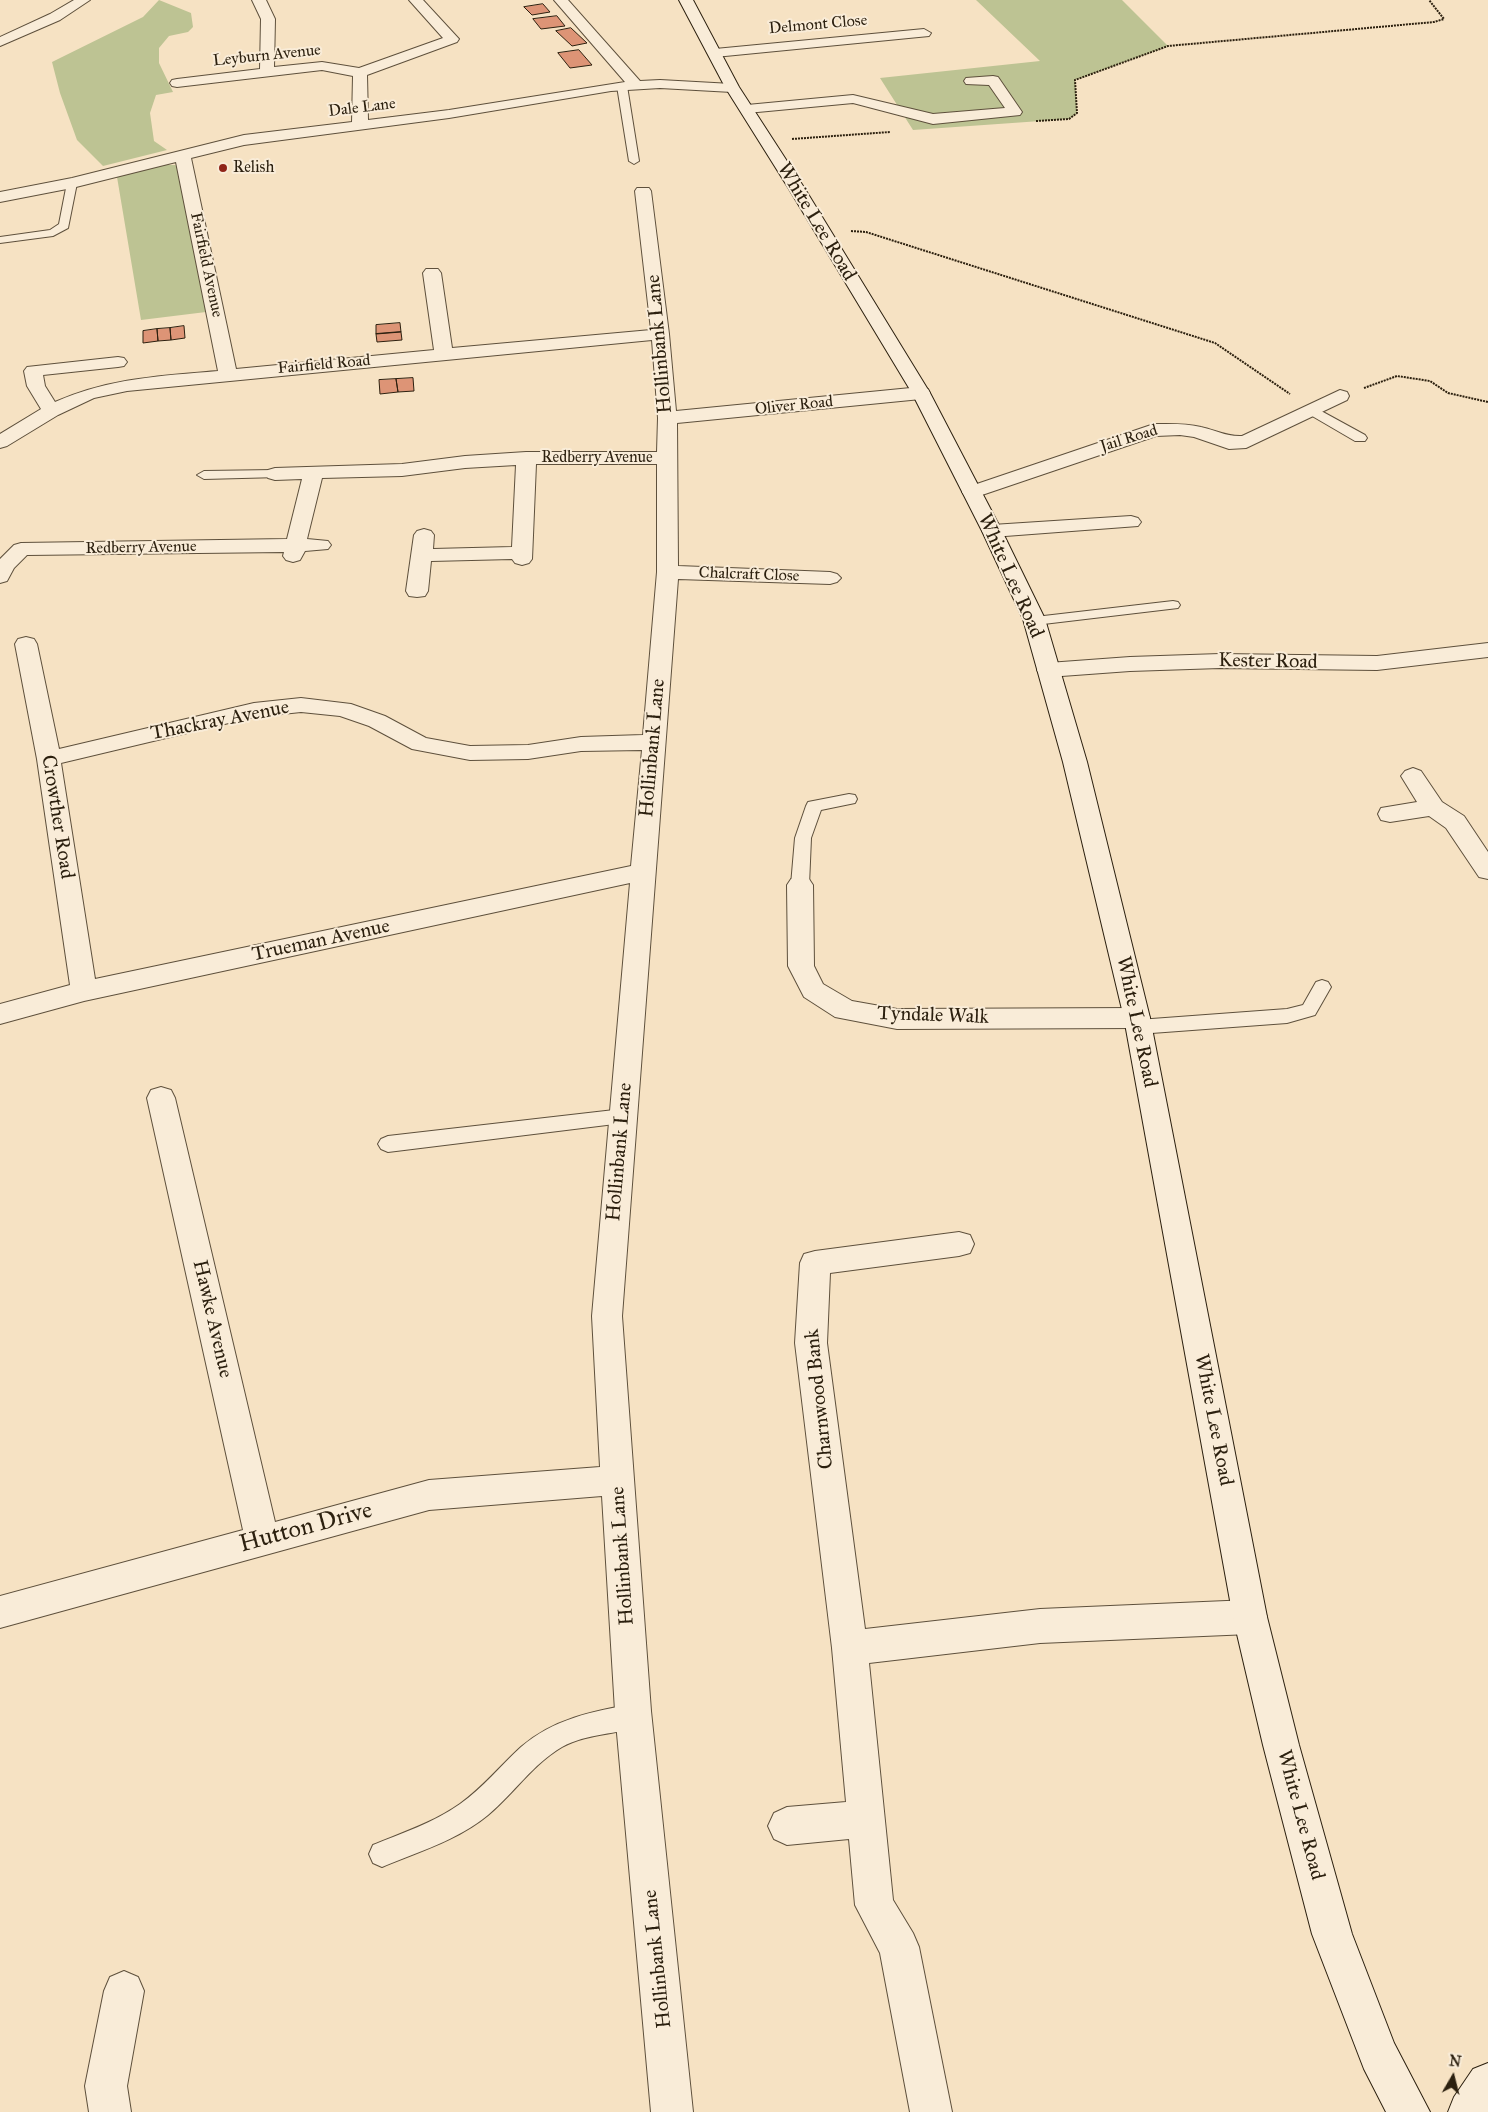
<!DOCTYPE html>
<html>
<head>
<meta charset="utf-8">
<style>
	body { margin:0 }
	#map { position:relative; width:1488px; height:2112px; overflow:hidden; background:#f6e2c3; font-family:"IM FELL Great Primer",serif }
	canvas { display:block }
	.north { position:absolute; left:1428px; top:2052px; width:50px; height:50px; -webkit-text-stroke:4px #f9ecd8; paint-order:stroke; rotate:8deg; font-size:14px; font-weight:700; line-height:20px; text-align:center; color:#2c200f }
	.north::after { content:''; display:block; margin:auto; width:18px; height:22px; background:#2c200f; clip-path:polygon(50% 0,100% 100%,50% 72%,0 100%) }
</style>
</head>
<body>
<div id="map">
<canvas width="1488" height="2112"></canvas>
<div class="north">N</div>
</div>
<script>
const ctx = document.querySelector('canvas').getContext('2d');
ctx.lineJoin = 'round';
function fillPath(path, color) {
  ctx.fillStyle = color;
  ctx.fill(path, 'evenodd');
}
function trace(path, color, width, dash) {
  ctx.strokeStyle = color;
  ctx.lineWidth = width;
  ctx.lineCap = dash ? 'butt' : 'round';
  ctx.setLineDash(dash || []);
  ctx.stroke(path);
}
function label(font, color, halo, rows, align = 'center') {
  ctx.font = font + ' "IM FELL Great Primer",serif';
  ctx.lineWidth = 4;
  ctx.setLineDash([]);
  ctx.textBaseline = 'middle';
  ctx.strokeStyle = halo;
  ctx.fillStyle = color;
  for (const [text, x, y, turn = 0] of rows) {
    ctx.save();
    ctx.translate(x, y);
    ctx.rotate((+turn || 0) * Math.PI / 180);
    ctx.textAlign = isNaN(turn) ? turn : align;
    if (halo) ctx.strokeText(text, 0, 0);
    ctx.fillText(text, 0, 0);
    ctx.restore();
  }
}
fillPath(new Path2D(`
	M 159,0 L 191,13 L 193,27 L 188,32 L 169,36 L 159,48 L 159,63 L 173,92 L 156,95 L 150,113 L 154,141 L 167,150 L 103,166 L 77,140 L 60,93 L 52,62 L 143,17 Z
	M 976,0 L 1122,0 L 1168,46 L 1075,80 L 1077,113 L 1069,119 L 913,130 L 880,78 L 1040,61 Z
	M 165,165 L 175,165 L 181,169 L 206,312 L 141,320 L 117,177 Z`), '#bdc393');
const building = new Path2D(`
	M 543,4 L 550,12 L 532,15 L 524,7 Z
	M 557,16 L 565,26 L 541,29 L 533,19 Z
	M 571,28 L 587,43 L 572,46 L 556,31 Z
	M 579,50 L 592,65 L 570,68 L 558,53 Z
	M 400,323 L 401,332 L 376,334 L 376,325 Z
	M 184,326 L 185,338 L 171,340 L 170,328 Z
	M 170,328 L 171,340 L 158,341 L 157,329 Z
	M 157,329 L 158,341 L 143,343 L 143,331 Z
	M 401,332 L 402,340 L 377,342 L 376,334 Z
	M 413,378 L 414,391 L 398,392 L 396,379 Z
	M 396,379 L 398,392 L 380,394 L 379,380 Z`);
fillPath(building, '#dd9476');
trace(building, '#2c200f', 1);
const service = new Path2D(`
	M 622,83 L 627,86 L 639,161 L 634,164 L 629,161 L 617,86 Z
	M 72,180 L 77,183 L 68,228 L 53,236 L 0,243 L 0,237 L 50,230 L 59,224 L 67,183 Z
	M 1312,406 L 1365,435 L 1367,438 L 1365,441 L 1355,441 L 1307,413 L 1306,410 Z
	M 275,470 L 280,471 L 282,474 L 280,477 L 204,479 L 197,475 L 204,471 Z
	M 1173,601 L 1178,602 L 1180,605 L 1178,608 L 1035,625 L 1030,624 L 1028,621 L 1030,618 L 1035,617 Z
	M 849,794 L 855,795 L 857,799 L 855,803 L 821,810 L 811,838 L 809,885 L 806,889 L 800,891 L 794,889 L 791,885 L 795,838 L 806,806 L 808,802 Z
	M 1322,980 L 1328,982 L 1331,987 L 1315,1015 L 1287,1023 L 1138,1034 L 1131,1032 L 1129,1027 L 1131,1022 L 1138,1020 L 1287,1009 L 1303,1005 L 1316,982 Z
	M 623,1109 L 630,1111 L 633,1116 L 630,1121 L 623,1123 L 388,1152 L 381,1149 L 378,1144 L 381,1139 L 388,1136 Z
	M 634,1704 L 643,1707 L 646,1716 L 643,1725 C 617,1735 587,1733 562,1747 C 533,1764 514,1793 488,1815 C 458,1840 418,1852 382,1867 L 373,1863 L 369,1854 L 373,1845 C 402,1833 433,1823 460,1804 C 483,1788 500,1766 521,1747 C 553,1719 593,1711 634,1704 Z`);
const minor = new Path2D(`
	M 74,0 L 90,0 L 60,20 L 0,46 L 0,37 L 50,14 Z
	M 252,0 L 266,0 L 275,19 L 274,67 L 322,62 L 359,68 L 443,38 L 409,0 L 423,0 L 459,39 L 457,42 L 367,75 L 368,120 L 449,110 L 625,82 L 554,0 L 568,0 L 640,81 L 660,80 L 732,84 L 737,85 L 739,88 L 737,91 L 732,92 L 660,88 L 611,91 L 449,118 L 244,145 L 191,158 L 236,369 L 434,350 L 423,273 L 426,269 L 438,269 L 441,273 L 452,348 L 651,330 L 635,191 L 637,188 L 649,188 L 651,191 L 669,334 L 676,411 L 921,387 L 928,389 L 930,393 L 928,397 L 921,399 L 677,423 L 678,566 L 830,572 L 837,574 L 841,578 L 837,582 L 830,584 L 678,579 L 622,1316 L 651,1711 L 693,2112 L 651,2112 L 615,1711 L 602,1496 L 429,1510 L 0,1628 L 0,1596 L 243,1530 L 147,1098 L 151,1090 L 161,1087 L 171,1090 L 175,1098 L 275,1522 L 429,1480 L 600,1467 L 592,1316 L 630,883 L 84,1001 L 0,1024 L 0,1004 L 70,985 L 37,759 L 15,644 L 18,639 L 26,637 L 34,639 L 37,644 L 59,749 L 254,703 L 301,698 L 351,704 L 385,716 L 426,738 L 470,746 L 528,745 L 581,737 L 643,735 L 657,572 L 657,464 L 536,464 L 532,559 L 529,563 L 522,565 L 515,563 L 512,559 L 431,561 L 428,591 L 425,596 L 417,597 L 409,596 L 406,591 L 414,535 L 417,531 L 424,529 L 431,531 L 434,535 L 433,549 L 512,547 L 516,465 L 465,468 L 402,476 L 322,478 L 307,539 L 328,541 L 331,545 L 328,549 L 305,551 L 300,560 L 293,562 L 286,560 L 283,556 L 284,552 L 27,555 L 14,568 L 7,581 L 0,583 L 0,559 L 14,545 L 21,543 L 287,539 L 302,479 L 275,480 L 268,478 L 265,474 L 268,470 L 275,468 L 402,464 L 465,456 L 526,452 L 657,452 L 658,418 L 652,340 L 127,391 L 94,398 L 58,415 L 7,446 L 0,448 L 0,434 L 41,409 L 27,386 L 24,371 L 27,367 L 118,357 L 124,358 L 127,362 L 124,366 L 118,367 L 43,375 L 45,386 L 55,402 C 109,378 160,376 218,371 L 176,162 L 72,188 L 0,202 L 0,192 L 72,178 L 244,135 L 352,122 L 353,76 L 322,70 L 177,87 L 172,86 L 170,83 L 172,80 L 177,79 L 260,69 L 261,19 ZM 301,712 L 340,716 L 369,726 L 412,749 L 470,760 L 528,759 L 581,751 L 642,750 L 631,866 L 95,979 L 61,763 L 254,717 Z
	M 924,29 L 931,33 L 929,36 L 715,57 L 710,56 L 708,53 L 710,50 L 715,49 Z
	M 993,76 L 998,77 L 1022,112 L 1020,115 L 933,124 L 853,103 L 747,113 L 742,112 L 740,109 L 742,106 L 747,105 L 853,95 L 933,114 L 1005,108 L 989,85 L 966,84 L 964,81 L 966,78 Z
	M 1340,390 L 1347,392 L 1349,396 L 1347,400 L 1246,448 L 1229,449 L 1194,437 L 1180,435 L 1156,436 L 979,496 L 972,498 L 965,496 L 962,492 L 965,488 L 1154,424 C 1170,424 1185,423 1201,427 C 1215,430 1227,437 1242,436 Z
	M 1131,516 L 1138,518 L 1141,522 L 1138,526 L 992,537 L 985,535 L 982,531 L 985,527 L 992,525 Z
	M 1488,643 L 1488,657 L 1377,670 L 1220,668 L 1130,671 L 1048,677 L 1040,675 L 1037,670 L 1040,665 L 1048,663 L 1130,657 L 1220,654 L 1377,656 Z
	M 1413,768 L 1421,771 L 1442,802 L 1464,816 L 1488,852 L 1488,879 L 1479,877 L 1446,828 L 1429,816 L 1390,822 L 1381,820 L 1378,814 L 1381,808 L 1417,802 L 1401,776 L 1405,771 Z
	M 800,876 L 809,879 L 813,885 L 814,966 L 823,984 L 852,1001 L 897,1009 L 1137,1008 L 1147,1011 L 1150,1018 L 1147,1025 L 1137,1028 L 897,1029 L 835,1017 L 804,997 L 788,966 L 787,885 L 791,879 Z
	M 959,1232 L 970,1235 L 974,1244 L 970,1253 L 959,1256 L 830,1273 L 827,1343 L 865,1629 L 1040,1609 L 1250,1600 L 1262,1605 L 1267,1617 L 1262,1629 L 1250,1634 L 1040,1643 L 869,1663 L 893,1900 L 913,1933 L 919,1947 L 952,2112 L 910,2112 L 880,1953 L 855,1905 L 849,1839 L 787,1845 L 774,1839 L 768,1826 L 774,1813 L 787,1807 L 846,1802 L 832,1648 L 795,1343 L 800,1263 L 804,1254 L 815,1251 Z
	M 124,1971 L 138,1977 L 144,1991 L 127,2086 L 131,2112 L 89,2112 L 85,2086 L 104,1991 L 110,1977 Z`);
const secondary = new Path2D(`
	M 679,0 L 693,0 L 739,87 L 805,189 L 930,393 L 1002,531 L 1045,619 L 1087,762 L 1150,1018 L 1267,1617 L 1299,1745 L 1352,1934 L 1394,2043 L 1430,2112 L 1386,2112 L 1364,2069 L 1312,1934 L 1263,1745 L 1233,1617 L 1124,1018 L 1063,762 L 1023,619 L 982,531 L 912,393 L 789,189 L 725,87 Z
	M 1488,2063 L 1488,2112 L 1448,2112 L 1454,2097 L 1473,2069 Z`);
trace(service, '#5e503c', 2);
trace(minor, '#5e503c', 2);
trace(secondary, '#2c200f', 2);
trace(new Path2D(`
	M 1036,121 L 1069,119 L 1077,113 L 1075,80 L 1168,46 L 1434,22 L 1444,19 L 1429,0
	M 792,139 L 890,132
	M 851,231 L 866,232 L 1215,343 L 1290,394
	M 1364,388 L 1397,376 L 1430,381 L 1448,393 L 1488,402`), '#2c200f', 2, [2, 1]);
fillPath(service, '#f9ecd8');
fillPath(minor, '#f9ecd8');
fillPath(secondary, '#f9ecd8');
for (const [x, y, r, color] of [
	[223,168,5,"#8f2418"]
]) {
  const dot = new Path2D();
  dot.arc(x, y, r, 0, 2 * Math.PI);
  ctx.fillStyle = color;
  ctx.fill(dot);
  trace(dot, '#f9ecd8', 2);
}
label('16px', '#2c200f', '#f9ecd8', [
	["Delmont Close",818,25,-5],
	["Leyburn Avenue",267,56,-6],
	["Dale Lane",362,108,-7],
	["Fairfield Avenue",206,265,78],
	["Fairfield Road",324,365,-5],
	["Oliver Road",794,406,-6],
	["Jail Road",1129,439,-17],
	["Redberry Avenue",597,458],
	["Redberry Avenue",141,548,-1],
	["Chalcraft Close",749,575,2]
]);
label('16px', '#2c200f', '#f9ecd8', [
	["Relish",233,168]
], 'left');
label('20px', '#2c200f', '#f9ecd8', [
	["White Lee Road",816,222,59],
	["Hollinbank Lane",660,344,-95],
	["White Lee Road",1010,576,66],
	["Kester Road",1268,662,1],
	["Thackray Avenue",220,721,-11],
	["Hollinbank Lane",653,748,-85],
	["Crowther Road",57,817,81],
	["Trueman Avenue",321,941,-12],
	["Tyndale Walk",933,1016,2],
	["White Lee Road",1136,1022,78],
	["Hollinbank Lane",620,1152,-85],
	["Hawke Avenue",212,1319,77],
	["Charnwood Bank",820,1399,-96],
	["White Lee Road",1213,1420,79],
	["Hollinbank Lane",623,1556,-94],
	["White Lee Road",1300,1815,75],
	["Hollinbank Lane",658,1959,-96]
]);
label('24px', '#2c200f', '#f9ecd8', [
	["Hutton Drive",306,1528,-15]
]);
</script>
</body>
</html>
